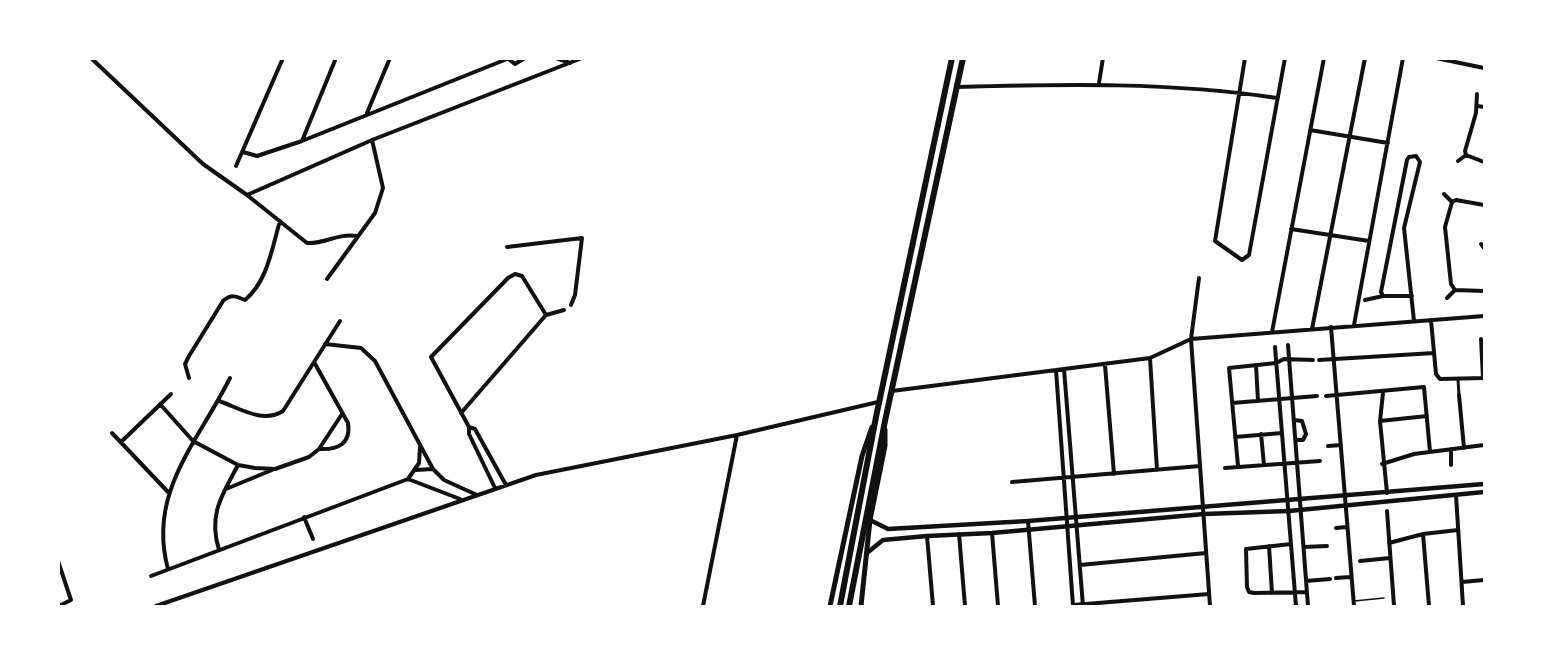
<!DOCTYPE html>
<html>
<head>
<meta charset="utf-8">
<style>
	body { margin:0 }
	#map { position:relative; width:1543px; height:665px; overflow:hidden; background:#fff; font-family:Signika,sans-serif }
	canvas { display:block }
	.frame { position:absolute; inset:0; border:60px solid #fff; pointer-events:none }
</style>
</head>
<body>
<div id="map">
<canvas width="1543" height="665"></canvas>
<div class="frame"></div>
</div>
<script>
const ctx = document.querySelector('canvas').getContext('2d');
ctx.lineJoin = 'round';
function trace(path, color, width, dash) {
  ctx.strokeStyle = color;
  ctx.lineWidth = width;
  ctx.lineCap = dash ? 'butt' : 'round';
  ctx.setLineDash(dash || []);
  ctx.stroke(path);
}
trace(new Path2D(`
	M 1354,601 L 1384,598`), '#111', 1.5);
trace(new Path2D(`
	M 1458,380 L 1459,395`), '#111', 3);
trace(new Path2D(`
	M 91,58 L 203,164 L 247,195 L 307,243 C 326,244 337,233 357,236
	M 507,58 L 515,64 L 525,58
	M 556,58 L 570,63
	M 1245,58 L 1215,241 L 1242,260 L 1249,255 L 1285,58
	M 1436,58 L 1484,68
	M 1099,83 L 1103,58
	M 957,87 C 1064,84 1171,82 1277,98
	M 1477,106 L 1484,107
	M 367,113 L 390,58
	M 1310,130 L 1388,143
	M 302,141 L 336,58
	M 243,152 L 257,156 L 302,141 L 507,59
	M 1466,155 L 1465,151 L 1476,113 L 1477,94
	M 1466,155 L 1484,162
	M 1458,161 L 1466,155
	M 236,166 L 283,58
	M 1444,194 L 1452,202
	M 247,195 L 372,140 L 582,58
	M 1452,202 L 1445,227 L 1451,284 L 1455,290 L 1484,291
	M 1452,202 L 1456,200 L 1484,205
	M 1291,229 L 1369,241
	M 1481,244 L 1484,248
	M 507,247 L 582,238 L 575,295 L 571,305
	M 1199,278 L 1191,339 L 1210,606
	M 327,279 L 375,213 L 383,188 L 372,140
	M 1383,296 L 1381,292 L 1407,160 L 1409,157 L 1416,156 L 1420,162 L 1404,228 L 1414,321
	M 1447,298 L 1455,290
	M 1365,300 L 1383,296 L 1412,296
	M 1431,320 L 1436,374 L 1440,379 L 1484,378
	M 1354,325 L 1403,58
	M 1331,327 L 1354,606
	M 1312,329 L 1365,58
	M 1272,332 L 1324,58
	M 1481,339 L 1483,378
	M 325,344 L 361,348 L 375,361 L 433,469 L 444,480 L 477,495
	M 1288,345 L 1308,606
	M 1275,347 L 1296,606
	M 1150,358 L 1157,470
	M 1319,360 L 1434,353
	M 314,362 L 348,423 C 351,444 338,450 319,449
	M 1105,365 L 1114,474
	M 1256,365 L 1258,401
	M 1064,369 L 1083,606
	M 1056,370 L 1073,606
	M 189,378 L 185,364 L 189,356 L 223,301 C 231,294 236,296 245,300 C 268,281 272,247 280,221
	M 892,391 L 1150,358 L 1191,339 L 1484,316
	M 1383,393 L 1380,421 L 1387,493
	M 1459,395 L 1464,448
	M 1326,396 L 1424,387 L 1430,452
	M 219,401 C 239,408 263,424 283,411 L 340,321
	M 1232,403 L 1317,396
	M 160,404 L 193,441 L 238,465 L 255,468 L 275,469 L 309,457 L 319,449 L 342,414
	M 461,413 L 546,315 L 564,310
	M 1294,420 L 1302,421 L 1306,434 L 1303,440 L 1296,440
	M 1380,421 L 1427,416
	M 469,427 L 475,429 L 506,485
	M 112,433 L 168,492
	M 1261,434 L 1264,465
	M 1235,437 L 1282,433
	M 121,442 L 171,394
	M 1328,446 L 1341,445
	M 1451,449 L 1451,465
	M 1382,464 L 1414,454 L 1484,445
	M 1238,466 L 1229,368 L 1276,363 L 1284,359 L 1313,360
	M 1225,468 L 1320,461
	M 416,470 L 432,469
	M 408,479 L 460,499
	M 1012,482 L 1200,466
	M 495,488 L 469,434 L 469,427 L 431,357 L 508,278 L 515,274 L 522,276 L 546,315
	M 226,489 L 272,470
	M 1456,495 L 1463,606
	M 1387,511 L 1394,606
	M 304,517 L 313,539
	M 1028,521 L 1035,606
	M 1336,528 L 1346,527
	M 992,533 L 998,606
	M 959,534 L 965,606
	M 1423,534 L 1429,606
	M 927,536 L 933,606
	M 1389,543 L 1423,534 L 1458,530
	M 1291,544 L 1246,549 L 1247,587 L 1249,592 L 1254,593 L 1307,592
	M 1269,546 L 1272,593
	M 1304,547 L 1327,546
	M 219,550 C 208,515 222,495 238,465
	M 58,561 L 71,600 L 59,606
	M 1360,561 L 1390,558
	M 1080,565 L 1206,553
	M 168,569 C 147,493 198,442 230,378
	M 151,576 L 408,479 L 419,463 L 420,447
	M 1336,578 L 1350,577
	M 1306,581 L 1330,579
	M 1462,582 L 1484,580
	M 1073,605 L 1209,594
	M 156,606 L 536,475 L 737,435 L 878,402
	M 703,606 L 737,435`), '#111', 4);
trace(new Path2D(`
	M 870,520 L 888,529 L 1028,521 L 1484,484
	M 867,553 L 883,540 L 927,536 L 992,533 L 1204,514 L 1289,511 L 1484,492`), '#111', 4.5);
trace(new Path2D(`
	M 830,606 L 862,456 L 872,427
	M 861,606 L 870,520 L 885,446 L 885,430`), '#111', 5);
trace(new Path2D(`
	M 840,606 L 876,417 L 952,58
	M 849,606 L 885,421 L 963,58`), '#111', 6);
</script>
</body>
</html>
